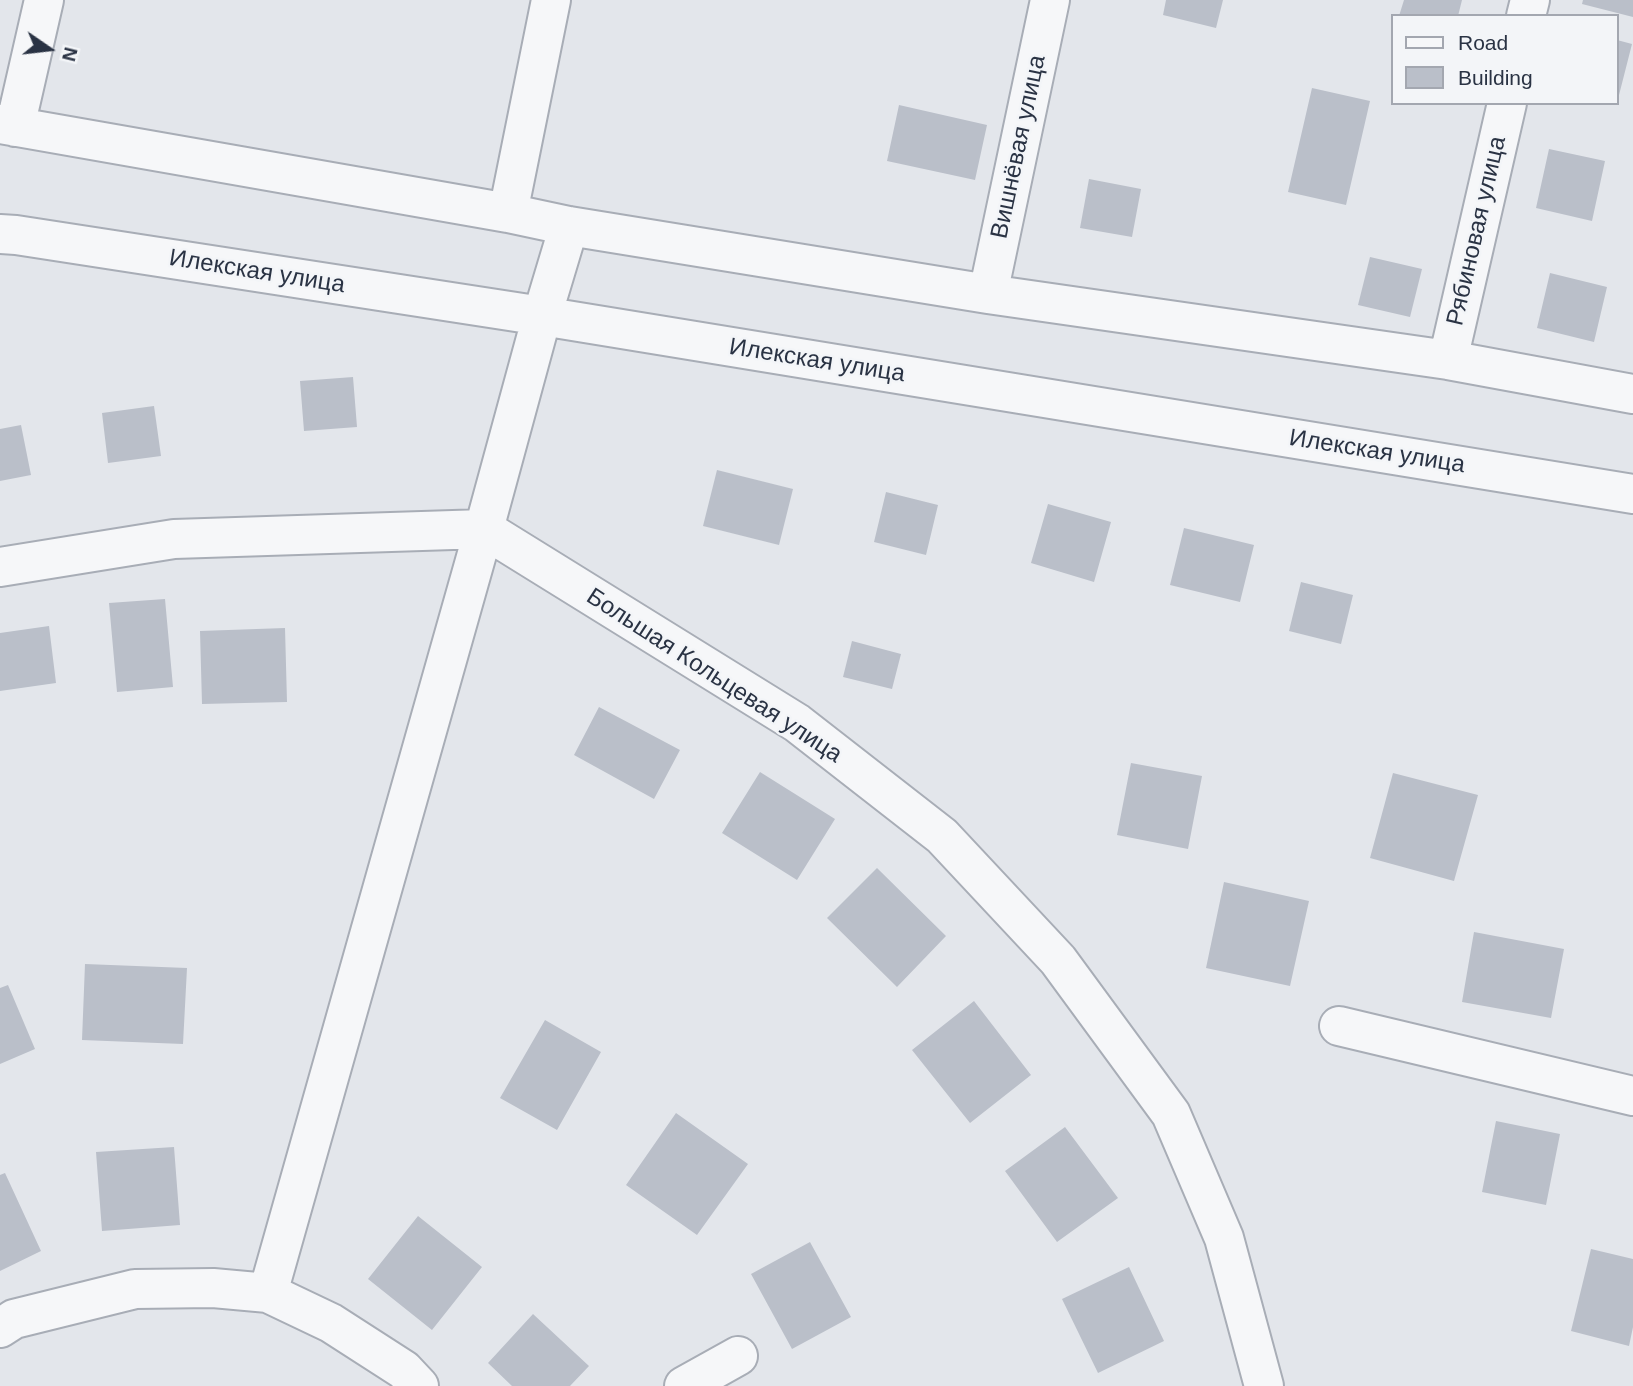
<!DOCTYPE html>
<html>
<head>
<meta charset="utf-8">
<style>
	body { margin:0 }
	#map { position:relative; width:1633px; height:1386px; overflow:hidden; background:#e3e6eb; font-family:Helvetica,sans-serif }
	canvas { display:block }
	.legend { position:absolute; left:1391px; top:14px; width:228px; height:91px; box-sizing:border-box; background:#f3f5f8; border:2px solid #a3a7b0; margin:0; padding:9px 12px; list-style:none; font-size:21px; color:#2a3344 }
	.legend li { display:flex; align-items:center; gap:14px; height:35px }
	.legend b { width:35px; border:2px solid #a3a7b0 }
	.north { position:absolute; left:14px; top:14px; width:70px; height:70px; -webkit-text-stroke:5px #f3f5f8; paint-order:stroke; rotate:104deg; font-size:19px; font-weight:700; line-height:28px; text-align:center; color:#2a3344 }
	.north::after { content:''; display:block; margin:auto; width:24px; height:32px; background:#2a3344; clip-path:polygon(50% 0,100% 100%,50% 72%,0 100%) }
</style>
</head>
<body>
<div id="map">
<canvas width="1633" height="1386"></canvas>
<ul class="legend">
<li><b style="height:9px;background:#f6f7f9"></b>Road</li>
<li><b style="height:19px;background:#babfc9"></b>Building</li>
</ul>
<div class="north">N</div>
</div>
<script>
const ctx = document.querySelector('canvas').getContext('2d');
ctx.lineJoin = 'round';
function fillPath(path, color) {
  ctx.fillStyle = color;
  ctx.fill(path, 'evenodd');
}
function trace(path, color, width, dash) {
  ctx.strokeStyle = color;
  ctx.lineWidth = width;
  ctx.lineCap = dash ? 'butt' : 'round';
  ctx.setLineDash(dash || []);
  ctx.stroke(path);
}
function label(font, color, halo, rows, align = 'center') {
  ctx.font = font + ' Helvetica,sans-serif';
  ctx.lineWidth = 5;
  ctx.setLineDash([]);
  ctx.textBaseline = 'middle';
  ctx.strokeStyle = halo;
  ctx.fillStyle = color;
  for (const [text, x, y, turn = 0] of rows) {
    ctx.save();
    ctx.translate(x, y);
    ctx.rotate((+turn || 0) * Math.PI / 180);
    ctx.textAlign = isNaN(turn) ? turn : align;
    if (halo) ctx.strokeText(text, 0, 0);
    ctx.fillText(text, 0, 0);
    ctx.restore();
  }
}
fillPath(new Path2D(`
	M 1166,0 L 1223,0 L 1216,28 L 1163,15 Z
	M 1404,0 L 1462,0 L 1458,16 L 1399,16 Z
	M 1583,0 L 1633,0 L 1633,17 L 1582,4 Z
	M 1617,40 L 1632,44 L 1618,99 L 1617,99 Z
	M 1312,88 L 1370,101 L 1346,205 L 1288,192 Z
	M 899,105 L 987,125 L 975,180 L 887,161 Z
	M 1549,149 L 1605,161 L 1592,221 L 1536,208 Z
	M 1089,179 L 1141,189 L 1132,237 L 1080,228 Z
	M 1370,257 L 1422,269 L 1410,317 L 1358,305 Z
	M 1550,273 L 1607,287 L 1594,342 L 1537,328 Z
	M 353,377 L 357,427 L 304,431 L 300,381 Z
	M 154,406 L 161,456 L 108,463 L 102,413 Z
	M 21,425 L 31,475 L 0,481 L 0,429 Z
	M 717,470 L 793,489 L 779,545 L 703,526 Z
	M 886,492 L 938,505 L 926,555 L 874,542 Z
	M 1048,504 L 1111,522 L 1094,582 L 1031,563 Z
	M 1184,528 L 1254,545 L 1240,602 L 1170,585 Z
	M 1301,582 L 1353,595 L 1341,644 L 1289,631 Z
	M 165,599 L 173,687 L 117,692 L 109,603 Z
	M 49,626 L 56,683 L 0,691 L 0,633 Z
	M 285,628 L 287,702 L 202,704 L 200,631 Z
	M 852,641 L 901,654 L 892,689 L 843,677 Z
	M 599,707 L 680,750 L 654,799 L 574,755 Z
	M 1131,763 L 1202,776 L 1188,849 L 1117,835 Z
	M 760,772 L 835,819 L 797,880 L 722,833 Z
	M 1393,773 L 1478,795 L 1454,881 L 1370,858 Z
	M 877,868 L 946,936 L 897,987 L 827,918 Z
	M 1224,882 L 1309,901 L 1290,986 L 1206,968 Z
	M 1474,932 L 1564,949 L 1551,1018 L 1462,1002 Z
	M 85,964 L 187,968 L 183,1044 L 82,1040 Z
	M 8,985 L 35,1049 L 0,1064 L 0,988 Z
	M 974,1001 L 1031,1075 L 970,1123 L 912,1050 Z
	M 545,1020 L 601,1052 L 557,1130 L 500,1098 Z
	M 676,1113 L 748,1164 L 697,1235 L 626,1185 Z
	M 1496,1121 L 1560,1134 L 1546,1205 L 1482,1192 Z
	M 1065,1127 L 1118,1198 L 1057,1242 L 1005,1171 Z
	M 174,1147 L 180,1225 L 102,1231 L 96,1152 Z
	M 5,1173 L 41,1251 L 0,1271 L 0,1175 Z
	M 418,1216 L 482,1267 L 432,1330 L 368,1279 Z
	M 810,1242 L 851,1317 L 792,1349 L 751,1274 Z
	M 1591,1249 L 1633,1259 L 1633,1327 L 1629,1346 L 1571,1331 Z
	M 1129,1267 L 1164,1341 L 1098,1373 L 1062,1299 Z
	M 533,1314 L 589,1366 L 570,1386 L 512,1386 L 488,1363 Z`), '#babfc9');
const minor = new Path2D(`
	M 1526,16 L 1530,0
	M 0,124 L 508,213 L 569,226 L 988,294 L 1448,360 L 1633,394
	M 15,127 L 44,0
	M 508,213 L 551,0
	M 0,234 L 16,235 L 542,316 L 1633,494
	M 988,294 L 1050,0
	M 1448,360 L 1507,103
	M 0,567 L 174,539 L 484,529 L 797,723 L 942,836 L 1058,960 L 1171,1114 L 1224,1238 L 1264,1386
	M 1339,1026 L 1633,1096
	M 268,1293 L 484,529 L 542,316 L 569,226
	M 0,1328 L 14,1319 L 135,1289 L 213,1288 L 268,1293 L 331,1323 L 404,1370 L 419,1386
	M 684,1386 L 738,1356`);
trace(minor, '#a8adb6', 42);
trace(minor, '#f6f7f9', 38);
label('24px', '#2a3344', '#f3f5f8', [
	["Вишнёвая улица",1019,147,-78],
	["Рябиновая улица",1477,231,-77],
	["Илекская улица",257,272,9],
	["Илекская улица",817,361,9],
	["Илекская улица",1377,452,9],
	["Большая Кольцевая улица",714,676,33]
]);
</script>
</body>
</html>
